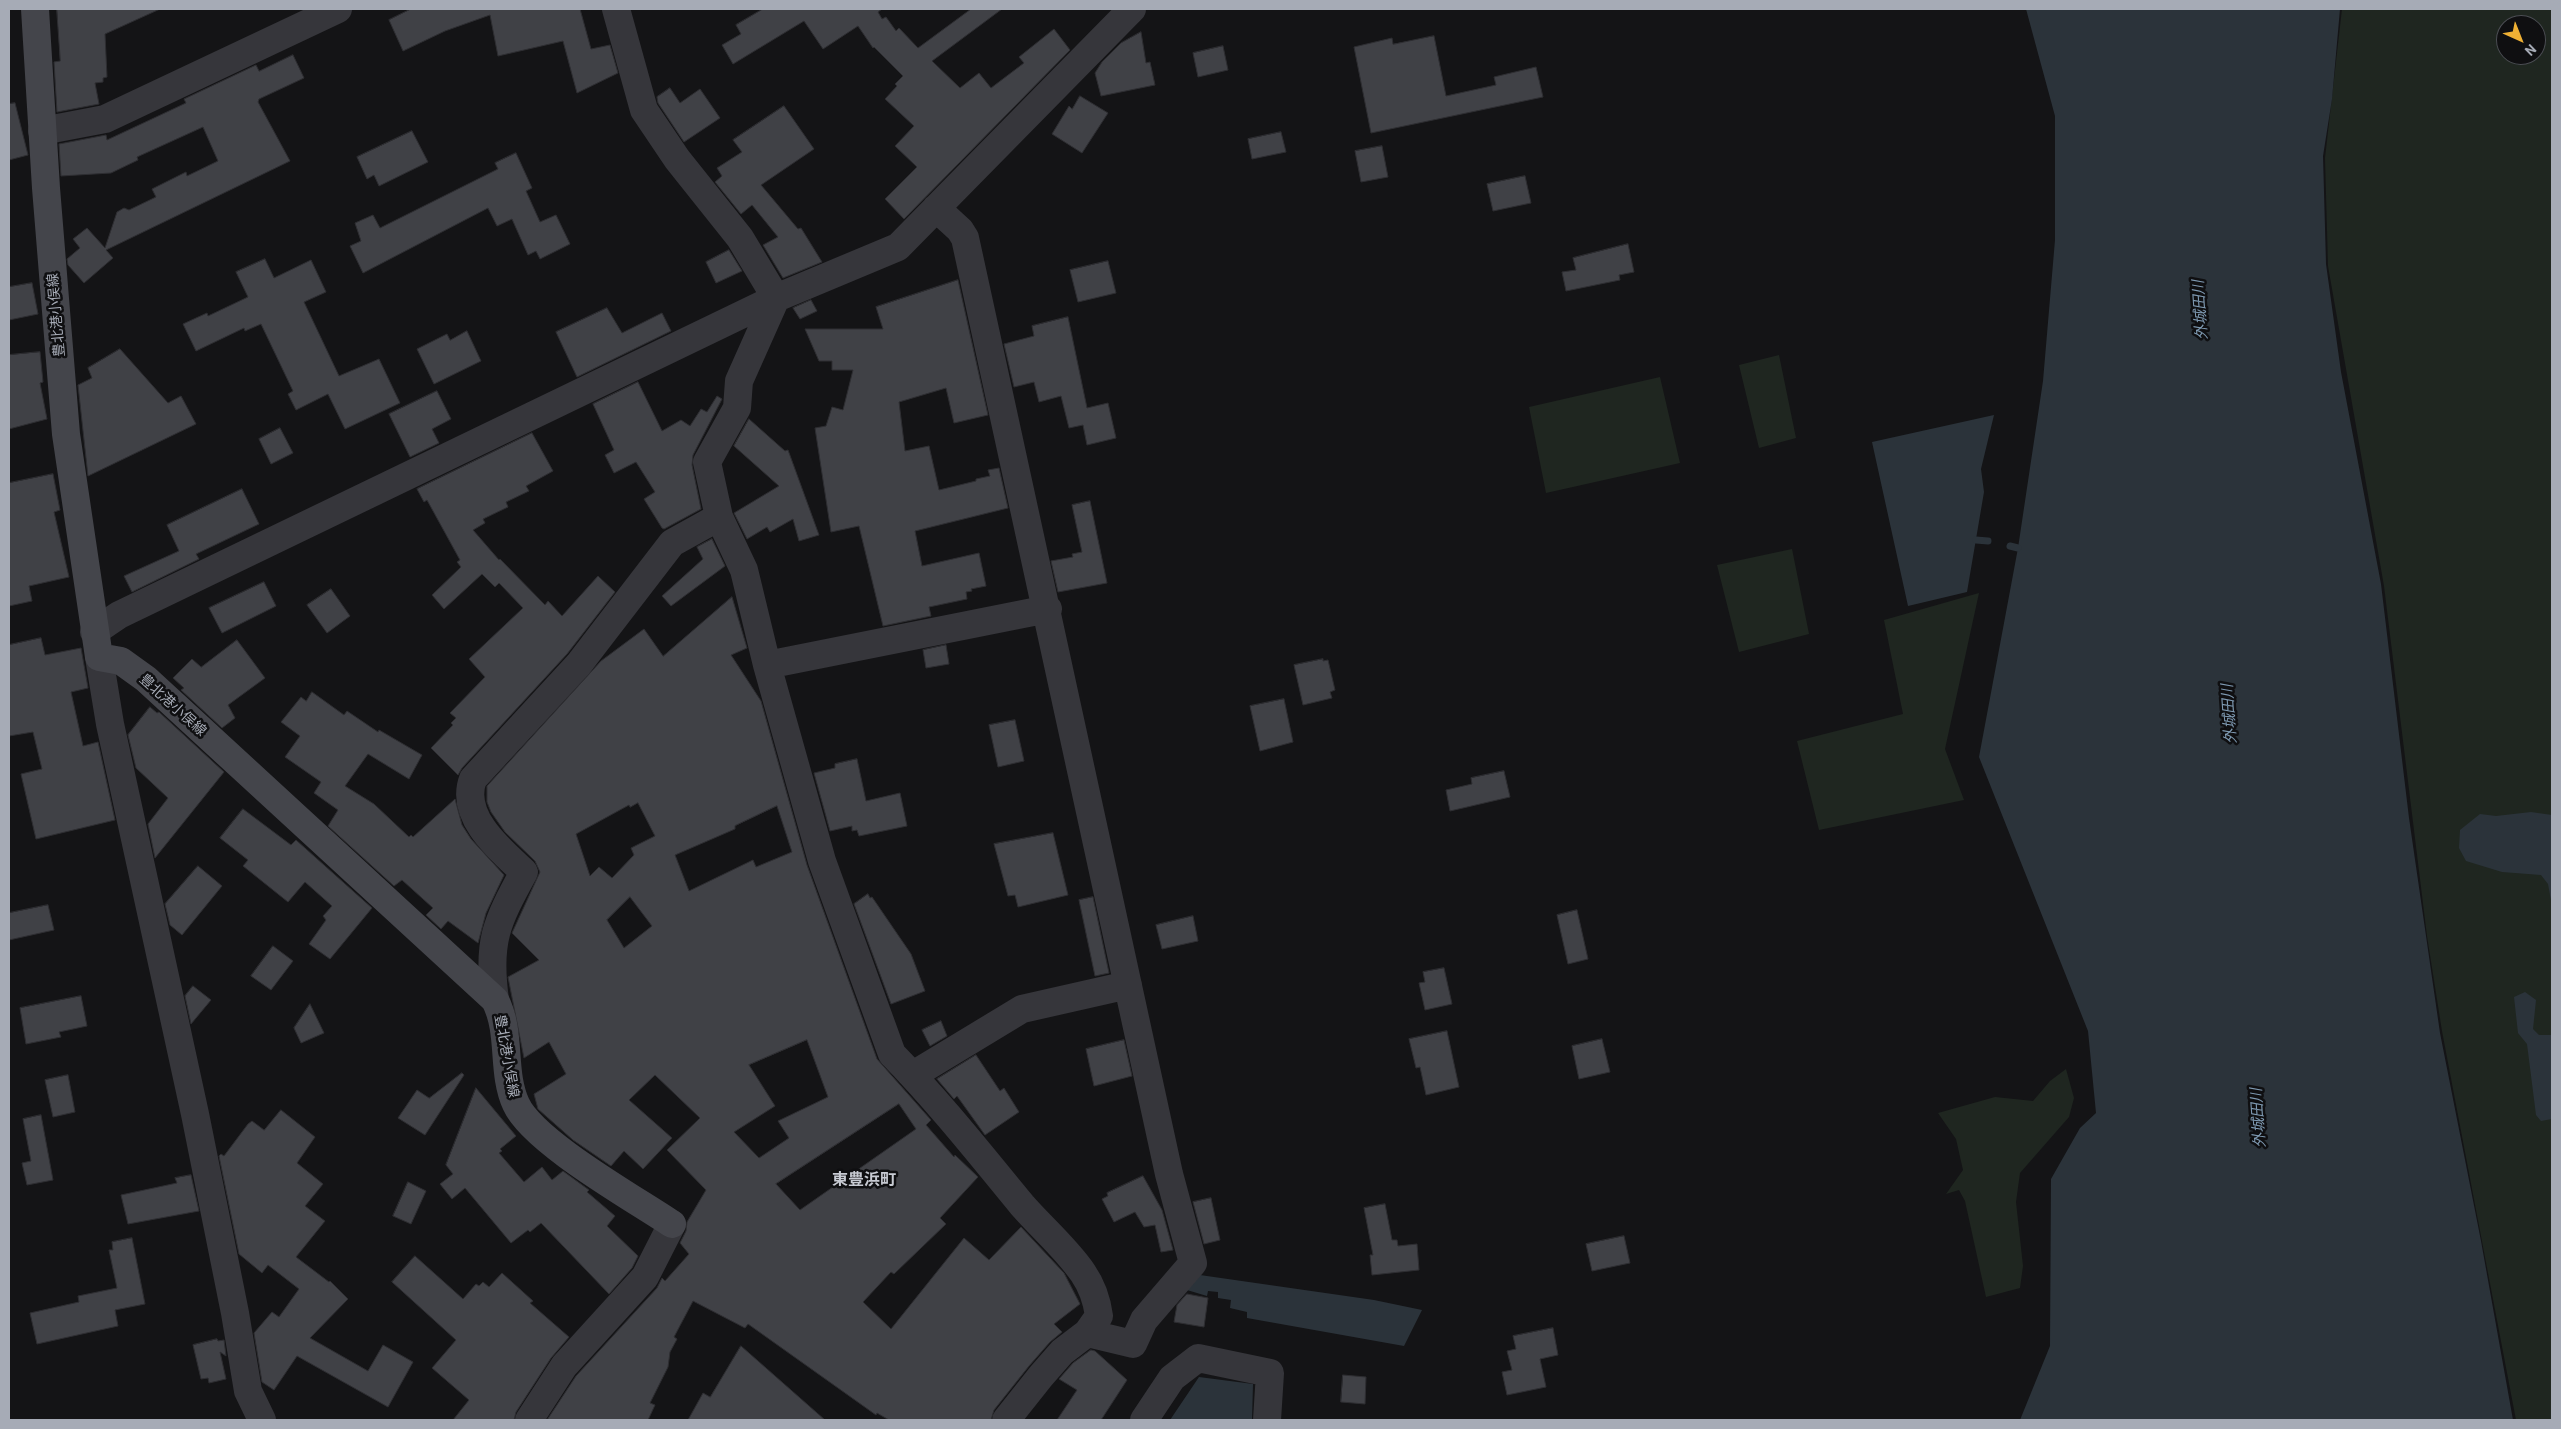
<!DOCTYPE html>
<html>
<head>
<meta charset="utf-8">
<style>
	body { margin:0 }
	#map { position:relative; width:2561px; height:1429px; overflow:hidden; background:#141416; font-family:Barlow,sans-serif }
	canvas { display:block }
	.frame { position:absolute; inset:0; border:10px solid #a6abb6; pointer-events:none }
	.north { position:absolute; left:2496px; top:15px; width:50px; height:50px; box-sizing:border-box; background:#0f0f11; border:1px solid #4b4d53; border-radius:50%; rotate:136deg; font-size:14px; font-weight:700; line-height:20px; text-align:center; color:#a6abb6 }
	.north::after { content:''; display:block; margin:auto; width:18px; height:22px; background:#efb034; clip-path:polygon(50% 0,100% 100%,50% 72%,0 100%) }
</style>
</head>
<body>
<div id="map">
<canvas width="2561" height="1429"></canvas>
<div class="frame"></div>
<div class="north">N</div>
</div>
<script>
const ctx = document.querySelector('canvas').getContext('2d');
ctx.lineJoin = 'round';
function fillPath(path, color) {
  ctx.fillStyle = color;
  ctx.fill(path, 'evenodd');
}
function trace(path, color, width, dash) {
  ctx.strokeStyle = color;
  ctx.lineWidth = width;
  ctx.lineCap = dash ? 'butt' : 'round';
  ctx.setLineDash(dash || []);
  ctx.stroke(path);
}
function label(font, color, halo, rows, align = 'center') {
  ctx.font = font + ' Barlow,"Noto Sans JP",sans-serif';
  ctx.lineWidth = 5;
  ctx.setLineDash([]);
  ctx.textBaseline = 'middle';
  ctx.strokeStyle = halo;
  ctx.fillStyle = color;
  for (const [text, x, y, turn = 0] of rows) {
    ctx.save();
    ctx.translate(x, y);
    ctx.rotate((+turn || 0) * Math.PI / 180);
    ctx.textAlign = isNaN(turn) ? turn : align;
    if (halo) ctx.strokeText(text, 0, 0);
    ctx.fillText(text, 0, 0);
    ctx.restore();
  }
}
fillPath(new Path2D(`
	M 2342,9 L 2552,9 L 2552,1420 L 2516,1420 L 2442,1031 L 2427,936 L 2384,586 L 2328,266 L 2325,158 ZM 2506,25 L 2536,25 L 2536,55 L 2506,55 Z
	M 1779,355 L 1796,438 L 1759,448 L 1739,365 Z
	M 1660,377 L 1680,463 L 1546,493 L 1529,407 Z
	M 1792,549 L 1809,634 L 1739,652 L 1717,565 Z
	M 1979,593 L 1945,749 L 1964,800 L 1819,830 L 1797,741 L 1903,714 L 1884,620 Z
	M 2066,1069 L 2074,1098 L 2069,1117 L 2020,1173 L 2016,1202 L 2023,1266 L 2020,1288 L 1986,1297 L 1965,1201 L 1959,1190 L 1946,1194 L 1963,1170 L 1956,1139 L 1938,1113 L 1995,1097 L 2033,1101 L 2050,1081 Z`), '#1f2620');
fillPath(new Path2D(`
	M 2026,9 L 2340,9 L 2332,99 L 2323,156 L 2326,264 L 2341,372 L 2381,584 L 2409,818 L 2440,1033 L 2481,1241 L 2513,1420 L 2020,1420 L 2050,1346 L 2051,1179 L 2080,1128 L 2096,1113 L 2088,1031 L 1979,757 L 2018,548 L 2043,381 L 2055,240 L 2055,116 Z
	M 1994,415 L 1981,469 L 1984,492 L 1967,592 L 1908,606 L 1872,442 Z
	M 2531,812 L 2552,815 L 2552,906 L 2548,884 L 2541,875 L 2502,872 L 2466,861 L 2459,848 L 2460,830 L 2480,814 L 2496,816 Z
	M 2525,992 L 2536,1000 L 2533,1029 L 2539,1035 L 2551,1035 L 2552,1039 L 2552,1119 L 2541,1121 L 2536,1115 L 2527,1044 L 2518,1033 L 2514,997 Z
	M 1193,1274 L 1374,1300 L 1422,1310 L 1404,1346 L 1247,1318 L 1247,1312 L 1230,1308 L 1231,1300 L 1218,1298 L 1218,1292 L 1208,1291 L 1207,1296 L 1187,1290 Z
	M 1199,1377 L 1253,1384 L 1252,1420 L 1170,1420 Z`), '#2b333a');
trace(new Path2D(`
	M 1976,540 L 1988,541
	M 2010,546 L 2018,548`), '#2b333a', 7);
const building = new Path2D(`
	M 57,9 L 160,9 L 105,34 L 107,77 L 103,78 L 103,82 L 95,83 L 99,104 L 57,112 L 54,62 L 60,61 Z
	M 411,9 L 580,9 L 591,49 L 610,45 L 618,73 L 577,93 L 563,41 L 498,56 L 490,15 L 445,31 L 403,51 L 389,20 Z
	M 763,9 L 882,9 L 878,12 L 882,19 L 886,17 L 896,31 L 899,28 L 918,48 L 971,9 L 1002,9 L 932,61 L 960,88 L 979,73 L 991,88 L 1024,63 L 1019,57 L 1054,29 L 1070,50 L 904,219 L 885,199 L 917,167 L 895,146 L 914,126 L 885,99 L 897,86 L 895,84 L 903,76 L 874,47 L 873,48 L 858,26 L 823,49 L 804,21 L 733,64 L 722,45 L 741,34 L 736,25 Z
	M 1141,32 L 1146,63 L 1150,62 L 1155,85 L 1101,96 L 1095,73 L 1102,62 L 1121,43 Z
	M 1434,36 L 1446,96 L 1496,85 L 1494,77 L 1536,67 L 1543,97 L 1371,133 L 1354,47 L 1392,38 L 1393,44 Z
	M 1223,46 L 1228,70 L 1198,77 L 1193,53 Z
	M 293,55 L 304,78 L 259,99 L 258,102 L 290,161 L 106,250 L 113,258 L 84,283 L 68,265 L 67,259 L 80,248 L 73,239 L 87,228 L 105,248 L 117,212 L 124,208 L 129,210 L 156,197 L 152,189 L 186,172 L 187,176 L 218,161 L 203,127 L 137,157 L 138,160 L 111,173 L 61,176 L 59,144 L 106,135 L 107,140 L 186,103 L 184,99 L 256,65 L 259,71 Z
	M 670,88 L 680,103 L 700,89 L 720,118 L 684,142 L 658,103 L 657,97 Z
	M 1080,96 L 1108,113 L 1082,153 L 1052,134 L 1069,106 L 1072,109 Z
	M 15,103 L 28,155 L 9,160 L 9,104 Z
	M 784,106 L 814,149 L 761,185 L 798,229 L 801,228 L 822,262 L 783,278 L 763,245 L 778,237 L 752,205 L 741,214 L 715,182 L 722,176 L 717,168 L 742,152 L 733,140 Z
	M 412,131 L 428,162 L 379,186 L 374,175 L 367,179 L 357,157 Z
	M 1281,132 L 1286,152 L 1252,159 L 1248,139 Z
	M 1382,146 L 1388,177 L 1361,182 L 1355,151 Z
	M 516,153 L 532,188 L 526,191 L 540,222 L 556,215 L 570,244 L 540,259 L 536,251 L 528,255 L 512,219 L 497,226 L 488,208 L 363,273 L 350,246 L 361,241 L 355,223 L 373,215 L 380,228 L 498,169 L 495,163 Z
	M 1525,176 L 1531,203 L 1493,211 L 1487,184 Z
	M 1628,244 L 1634,272 L 1619,275 L 1620,280 L 1566,291 L 1562,272 L 1576,270 L 1573,258 Z
	M 729,250 L 742,271 L 716,283 L 706,262 Z
	M 265,259 L 274,278 L 311,260 L 326,292 L 304,302 L 339,376 L 379,359 L 400,403 L 345,429 L 328,394 L 296,410 L 288,394 L 293,391 L 261,324 L 245,331 L 244,328 L 196,351 L 183,324 L 207,313 L 208,316 L 248,297 L 236,272 Z
	M 1108,261 L 1116,293 L 1078,302 L 1070,270 Z
	M 958,280 L 988,415 L 954,423 L 946,388 L 899,402 L 905,451 L 929,446 L 939,490 L 976,481 L 976,479 L 990,476 L 988,470 L 999,468 L 1008,508 L 915,531 L 922,566 L 979,553 L 986,586 L 971,589 L 972,591 L 966,592 L 967,599 L 929,607 L 931,616 L 883,626 L 859,526 L 831,532 L 815,428 L 826,426 L 832,407 L 843,410 L 853,370 L 832,370 L 832,361 L 819,361 L 805,329 L 883,329 L 876,307 Z
	M 32,283 L 38,314 L 9,320 L 9,287 Z
	M 811,300 L 817,311 L 800,319 L 793,308 Z
	M 607,308 L 622,333 L 662,313 L 671,331 L 577,377 L 556,332 Z
	M 1068,317 L 1087,408 L 1108,403 L 1116,438 L 1087,445 L 1083,425 L 1069,428 L 1061,396 L 1039,402 L 1034,382 L 1014,387 L 1004,344 L 1034,336 L 1032,326 Z
	M 467,331 L 481,361 L 434,384 L 417,349 L 447,334 L 450,340 Z
	M 120,349 L 168,403 L 181,396 L 196,424 L 88,476 L 78,385 L 92,378 L 88,368 Z
	M 40,352 L 43,382 L 40,383 L 47,419 L 9,429 L 9,355 Z
	M 638,382 L 662,431 L 681,420 L 690,426 L 701,409 L 707,412 L 717,396 L 722,399 L 693,455 L 692,465 L 701,509 L 664,529 L 662,528 L 644,499 L 655,492 L 636,462 L 614,473 L 605,455 L 614,450 L 593,404 Z
	M 437,391 L 451,419 L 432,429 L 439,443 L 410,457 L 389,414 Z
	M 749,419 L 785,451 L 788,450 L 819,535 L 799,541 L 793,519 L 770,532 L 767,527 L 747,539 L 734,513 L 779,486 L 734,446 Z
	M 280,428 L 293,453 L 271,464 L 259,439 Z
	M 532,433 L 553,471 L 526,486 L 529,491 L 506,502 L 508,507 L 483,519 L 485,523 L 473,530 L 499,560 L 500,559 L 545,605 L 548,601 L 562,616 L 598,576 L 615,592 L 567,654 L 462,768 L 458,775 L 431,748 L 453,725 L 451,723 L 456,718 L 450,713 L 485,677 L 469,659 L 523,608 L 499,583 L 495,587 L 482,574 L 444,609 L 432,595 L 461,567 L 457,562 L 460,560 L 427,500 L 424,502 L 417,489 Z
	M 53,474 L 60,510 L 54,512 L 69,577 L 29,586 L 32,601 L 9,606 L 9,483 Z
	M 242,489 L 259,524 L 196,554 L 199,559 L 132,592 L 124,576 L 179,551 L 167,525 Z
	M 1090,501 L 1107,583 L 1058,592 L 1051,561 L 1073,557 L 1072,554 L 1082,552 L 1072,505 Z
	M 712,539 L 725,566 L 671,606 L 662,596 L 703,559 L 697,547 Z
	M 264,582 L 276,606 L 222,633 L 209,608 Z
	M 331,589 L 350,616 L 327,633 L 307,605 Z
	M 732,597 L 747,648 L 731,655 L 761,701 L 807,865 L 877,1059 L 931,1120 L 926,1125 L 954,1157 L 955,1155 L 978,1177 L 940,1218 L 946,1224 L 894,1274 L 891,1272 L 863,1302 L 891,1329 L 964,1238 L 989,1260 L 1021,1227 L 1064,1273 L 1080,1304 L 1054,1324 L 1062,1332 L 1050,1342 L 1029,1366 L 994,1410 L 991,1420 L 889,1420 L 877,1413 L 876,1415 L 748,1324 L 745,1328 L 693,1301 L 674,1337 L 677,1339 L 670,1352 L 668,1367 L 650,1403 L 655,1405 L 648,1420 L 547,1420 L 576,1376 L 657,1288 L 662,1278 L 665,1281 L 689,1254 L 680,1243 L 686,1231 L 687,1222 L 706,1190 L 667,1150 L 700,1118 L 655,1075 L 629,1100 L 672,1138 L 643,1169 L 624,1151 L 611,1166 L 573,1140 L 538,1109 L 534,1094 L 566,1074 L 549,1042 L 524,1058 L 508,977 L 539,960 L 512,933 L 540,872 L 535,861 L 505,832 L 491,812 L 487,802 L 487,786 L 601,661 L 644,629 L 663,656 ZM 638,803 L 655,836 L 631,848 L 634,855 L 612,878 L 599,867 L 590,876 L 576,834 L 629,805 L 630,807 ZM 777,806 L 792,852 L 756,867 L 753,860 L 689,891 L 675,855 L 735,829 L 735,826 ZM 630,897 L 652,926 L 624,948 L 607,920 ZM 807,1040 L 828,1097 L 778,1121 L 789,1138 L 759,1158 L 734,1132 L 775,1106 L 749,1065 ZM 899,1104 L 916,1129 L 800,1210 L 776,1184 Z
	M 41,638 L 45,655 L 81,648 L 88,688 L 71,692 L 83,746 L 98,742 L 115,820 L 36,839 L 21,774 L 42,769 L 33,732 L 9,736 L 9,645 Z
	M 237,640 L 265,678 L 228,705 L 235,718 L 222,728 L 181,690 L 184,688 L 173,678 L 192,659 L 201,667 Z
	M 946,645 L 949,664 L 926,668 L 923,650 Z
	M 1323,659 L 1323,661 L 1328,660 L 1335,690 L 1330,692 L 1332,698 L 1303,705 L 1294,665 Z
	M 312,692 L 344,715 L 347,711 L 378,732 L 379,730 L 422,755 L 409,779 L 368,754 L 345,786 L 374,804 L 409,837 L 411,835 L 413,837 L 455,799 L 462,825 L 471,839 L 504,875 L 486,913 L 478,943 L 448,921 L 441,929 L 426,915 L 433,908 L 402,880 L 394,886 L 328,826 L 338,810 L 314,793 L 321,782 L 285,757 L 300,736 L 281,722 L 301,697 L 306,701 Z
	M 1284,699 L 1293,742 L 1260,751 L 1250,706 Z
	M 150,707 L 157,713 L 159,712 L 224,772 L 155,858 L 148,824 L 168,798 L 136,768 L 128,735 Z
	M 1015,720 L 1024,761 L 998,767 L 989,725 Z
	M 857,759 L 866,801 L 900,793 L 907,826 L 859,836 L 857,830 L 852,831 L 852,826 L 830,831 L 814,773 L 835,768 L 835,764 Z
	M 1504,771 L 1510,797 L 1450,811 L 1446,790 L 1472,784 L 1471,778 Z
	M 243,809 L 291,845 L 296,840 L 372,908 L 330,959 L 309,944 L 326,920 L 323,916 L 332,906 L 305,882 L 288,902 L 243,866 L 248,860 L 220,838 Z
	M 1053,833 L 1068,895 L 1018,907 L 1015,895 L 1008,896 L 994,844 Z
	M 198,866 L 222,886 L 182,935 L 170,925 L 165,904 Z
	M 868,894 L 870,898 L 872,897 L 911,954 L 925,991 L 891,1004 L 854,904 Z
	M 1093,897 L 1109,973 L 1095,976 L 1079,900 Z
	M 48,905 L 54,930 L 9,940 L 9,913 Z
	M 1577,910 L 1588,959 L 1568,964 L 1557,915 Z
	M 1193,916 L 1198,941 L 1162,949 L 1156,925 Z
	M 273,946 L 293,961 L 271,990 L 251,976 Z
	M 1444,968 L 1452,1004 L 1425,1010 L 1419,983 L 1425,982 L 1423,972 Z
	M 193,986 L 211,1000 L 191,1024 L 185,996 Z
	M 81,996 L 87,1026 L 59,1032 L 61,1037 L 26,1044 L 20,1008 Z
	M 310,1004 L 324,1033 L 301,1043 L 294,1028 Z
	M 941,1021 L 947,1036 L 930,1046 L 922,1030 Z
	M 1447,1031 L 1459,1087 L 1426,1095 L 1420,1067 L 1416,1068 L 1409,1039 Z
	M 1602,1039 L 1610,1072 L 1579,1079 L 1572,1046 Z
	M 1124,1040 L 1132,1076 L 1094,1086 L 1086,1049 Z
	M 976,1055 L 1000,1091 L 1004,1088 L 1019,1112 L 985,1135 L 957,1096 L 954,1099 L 937,1079 Z
	M 462,1073 L 464,1075 L 425,1135 L 398,1118 L 417,1090 L 429,1098 Z
	M 68,1075 L 75,1112 L 53,1117 L 45,1080 Z
	M 476,1088 L 516,1136 L 500,1149 L 502,1151 L 499,1153 L 524,1182 L 542,1167 L 552,1180 L 563,1171 L 589,1190 L 587,1192 L 615,1216 L 607,1226 L 638,1256 L 632,1268 L 609,1294 L 541,1223 L 530,1232 L 528,1230 L 511,1243 L 465,1188 L 452,1199 L 440,1184 L 453,1174 L 446,1165 Z
	M 281,1110 L 315,1137 L 297,1163 L 323,1184 L 305,1206 L 325,1221 L 296,1257 L 329,1282 L 330,1281 L 348,1299 L 310,1338 L 368,1371 L 383,1345 L 413,1362 L 388,1407 L 297,1356 L 274,1390 L 262,1382 L 254,1333 L 272,1312 L 279,1317 L 299,1289 L 268,1265 L 262,1273 L 239,1254 L 219,1156 L 221,1154 L 224,1156 L 248,1124 L 252,1121 L 264,1130 Z
	M 41,1115 L 53,1180 L 27,1185 L 22,1163 L 31,1161 L 23,1119 Z
	M 191,1175 L 199,1211 L 128,1224 L 121,1195 L 177,1183 L 175,1178 Z
	M 1143,1176 L 1162,1210 L 1173,1250 L 1161,1252 L 1155,1225 L 1144,1227 L 1135,1212 L 1114,1222 L 1102,1199 L 1108,1196 L 1107,1193 Z
	M 408,1182 L 426,1191 L 411,1224 L 393,1216 Z
	M 1211,1198 L 1220,1240 L 1204,1244 L 1193,1202 Z
	M 1385,1204 L 1392,1240 L 1397,1240 L 1398,1246 L 1417,1244 L 1419,1270 L 1372,1275 L 1370,1255 L 1373,1255 L 1364,1208 Z
	M 1624,1236 L 1630,1263 L 1592,1271 L 1586,1244 Z
	M 132,1238 L 145,1304 L 115,1310 L 118,1326 L 37,1344 L 30,1313 L 79,1302 L 78,1296 L 117,1288 L 109,1250 L 113,1250 L 112,1242 Z
	M 415,1256 L 463,1299 L 476,1284 L 479,1286 L 483,1282 L 489,1287 L 502,1273 L 533,1301 L 530,1303 L 569,1337 L 551,1358 L 516,1412 L 514,1420 L 453,1420 L 469,1400 L 432,1368 L 456,1340 L 392,1282 Z
	M 1187,1294 L 1208,1298 L 1204,1327 L 1174,1322 L 1177,1305 Z
	M 1553,1328 L 1558,1355 L 1540,1359 L 1546,1387 L 1507,1395 L 1502,1372 L 1512,1370 L 1507,1351 L 1516,1349 L 1513,1336 Z
	M 217,1339 L 218,1341 L 224,1340 L 226,1356 L 220,1352 L 226,1379 L 209,1383 L 208,1378 L 201,1379 L 193,1345 Z
	M 741,1346 L 825,1420 L 688,1420 L 703,1393 L 710,1397 Z
	M 1091,1350 L 1095,1351 L 1127,1380 L 1101,1420 L 1057,1420 L 1077,1390 L 1059,1379 L 1073,1363 Z
	M 1343,1375 L 1366,1377 L 1365,1404 L 1341,1402 Z`);
fillPath(building, '#404146');
trace(building, '#2e2e32', 1);
trace(new Path2D(`
	M 616,9 L 644,110 L 677,159 L 740,238 L 776,298 L 739,381 L 737,408 L 707,462 L 719,517 L 744,570 L 767,665 L 822,861 L 892,1054 C 938,1101 980,1154 1022,1205 C 1042,1228 1066,1248 1083,1273 C 1092,1286 1097,1301 1099,1316 L 1087,1333 L 1062,1352 L 1041,1376 L 1006,1420
	M 42,131 L 105,119 L 338,9
	M 936,208 L 960,230 L 965,238 L 1169,1174 L 1193,1263 L 1144,1320 L 1133,1344 L 1087,1333
	M 94,632 L 119,615 L 776,298 L 898,247 L 1132,9
	M 99,657 L 110,724 L 195,1114 L 235,1313 L 248,1391 L 262,1420
	M 767,665 L 1048,609
	M 495,1000 C 487,942 496,923 524,872 C 500,850 459,816 473,779 L 579,664 L 672,543 L 719,517
	M 913,1075 L 1022,1009 L 1128,985
	M 529,1420 L 564,1366 L 645,1277 L 672,1224
	M 1144,1420 L 1172,1378 L 1198,1358 L 1270,1373 L 1267,1420`), '#36363b', 28);
trace(new Path2D(`
	M 35,9 L 46,188 L 66,434 L 99,657 L 121,661 L 146,679 L 495,1000 C 512,1033 501,1071 516,1104 C 533,1142 635,1199 672,1224`), '#44454b', 28);
label('14px', '#a6abb6', '#0f0f11', [
	["豊北港小俣線",56,315,-95],
	["豊北港小俣線",173,705,42],
	["豊北港小俣線",507,1056,80]
]);
label('italic 15px', '#7e99b1', '#0f0f11', [
	["外城田川",2200,310,-94],
	["外城田川",2229,714,-94],
	["外城田川",2258,1118,-94]
]);
label('bold 16px', '#c7cad2', '#0f0f11', [
	["東豊浜町",864,1180]
]);
</script>
</body>
</html>
